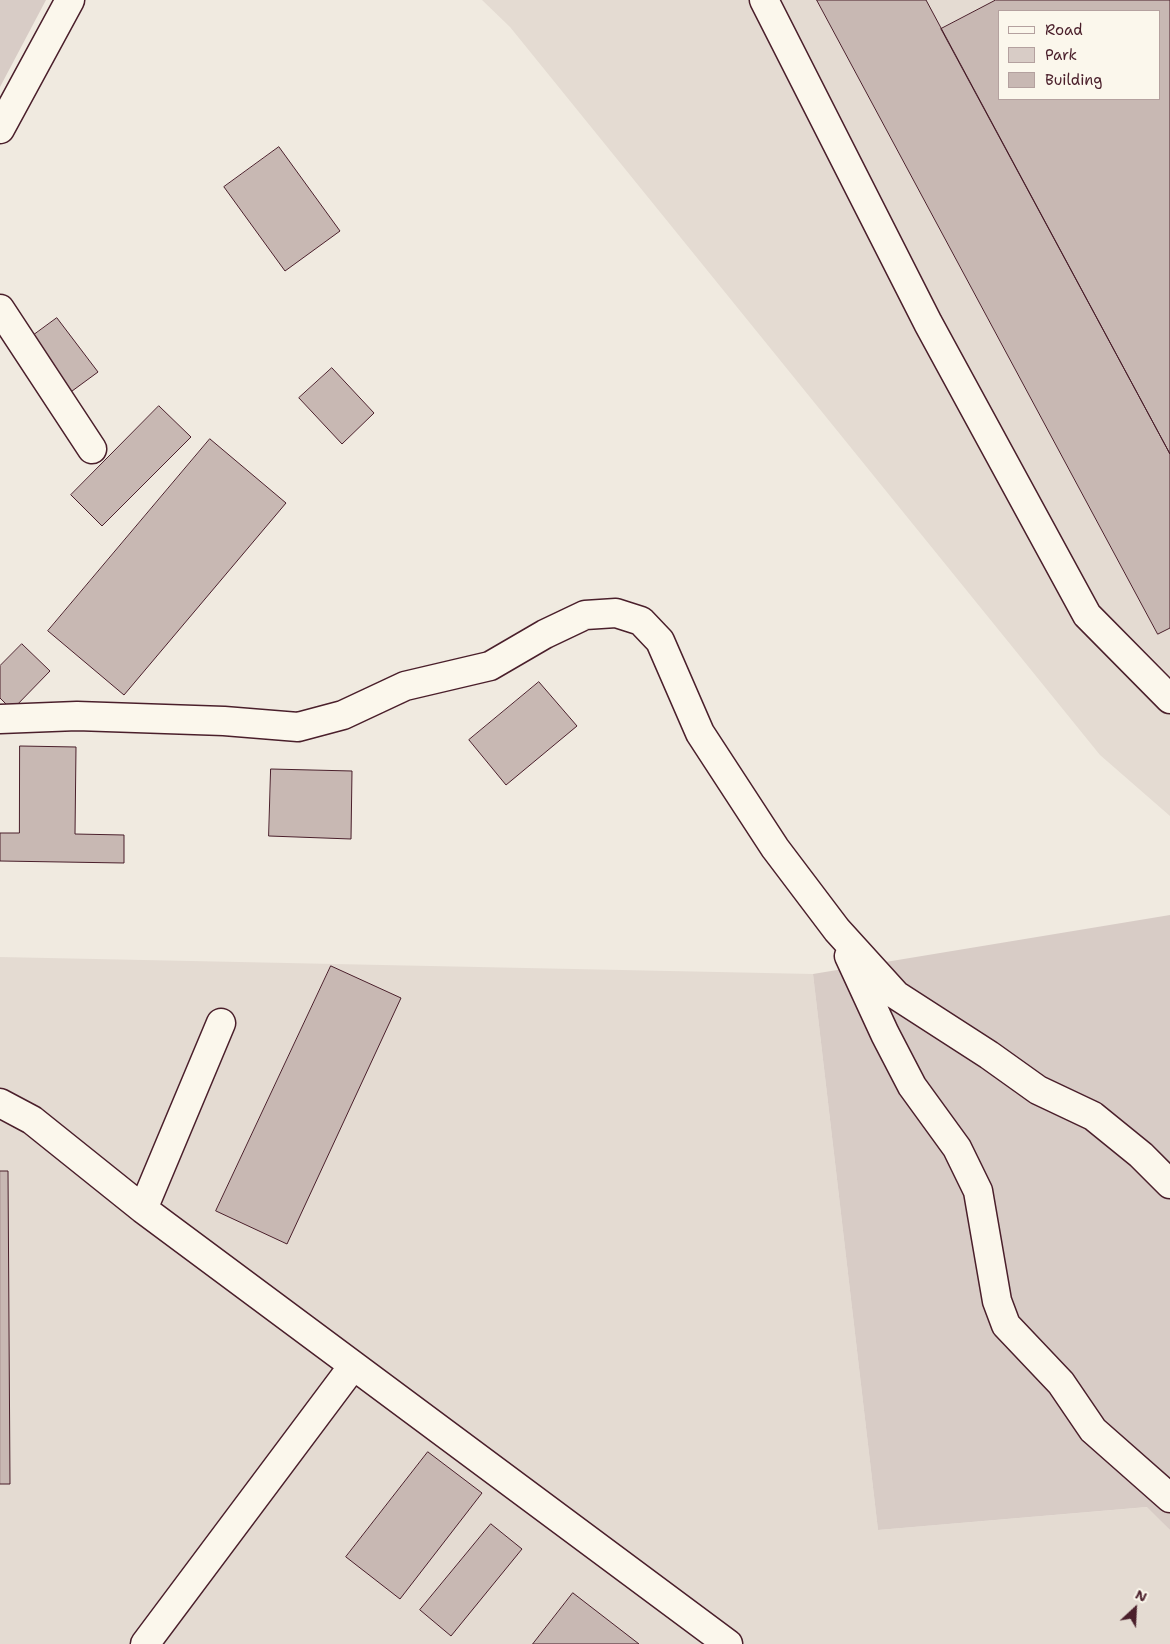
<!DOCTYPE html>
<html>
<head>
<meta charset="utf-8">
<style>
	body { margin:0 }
	#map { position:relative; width:1170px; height:1644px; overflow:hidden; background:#f0eae0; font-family:"Shantell Sans",sans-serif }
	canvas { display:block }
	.legend { position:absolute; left:998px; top:10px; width:162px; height:90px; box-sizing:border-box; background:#fbf7ec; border:1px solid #b4a19f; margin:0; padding:6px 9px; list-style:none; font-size:15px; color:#4a1f2b }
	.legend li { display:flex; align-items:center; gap:10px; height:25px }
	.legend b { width:25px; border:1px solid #b4a19f }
	.north { position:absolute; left:1110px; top:1584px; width:50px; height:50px; -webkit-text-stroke:4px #fbf7ec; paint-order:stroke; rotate:25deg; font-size:14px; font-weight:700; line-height:20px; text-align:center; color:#4a1f2b }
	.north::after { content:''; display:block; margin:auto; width:18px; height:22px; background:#4a1f2b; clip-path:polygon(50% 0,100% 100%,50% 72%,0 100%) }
</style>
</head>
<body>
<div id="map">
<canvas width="1170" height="1644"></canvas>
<ul class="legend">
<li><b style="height:6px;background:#fbf7ec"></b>Road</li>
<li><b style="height:14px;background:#d8ccc6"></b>Park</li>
<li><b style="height:14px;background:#c8b8b3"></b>Building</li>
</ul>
<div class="north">N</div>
</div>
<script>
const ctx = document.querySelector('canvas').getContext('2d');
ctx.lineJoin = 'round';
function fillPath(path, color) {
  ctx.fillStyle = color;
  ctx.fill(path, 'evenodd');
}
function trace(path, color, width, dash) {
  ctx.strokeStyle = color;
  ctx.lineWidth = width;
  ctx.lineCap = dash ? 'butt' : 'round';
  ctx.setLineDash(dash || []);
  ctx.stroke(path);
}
fillPath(new Path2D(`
	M 482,0 L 1170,0 L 1170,816 L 1100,755 L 510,27 ZM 999,11 L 1159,11 L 1159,99 L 999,99 Z
	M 0,957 L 813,974 L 878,1530 L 1148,1507 L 1170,1530 L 1170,1644 L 0,1644 Z`), '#e4dbd2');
fillPath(new Path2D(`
	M 0,0 L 46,0 L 0,87 Z
	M 1170,915 L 1170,1530 L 1147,1507 L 878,1530 L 813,974 Z`), '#d8ccc6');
const building = new Path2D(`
	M 817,0 L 926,0 L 1170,454 L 1170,628 L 1158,634 Z
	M 996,0 L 1170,0 L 1170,454 L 941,29 ZM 999,11 L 1159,11 L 1159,99 L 999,99 Z
	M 279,147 L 340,231 L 285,271 L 224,187 Z
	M 57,318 L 98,372 L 68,394 L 27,340 Z
	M 332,368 L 374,413 L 342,444 L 299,398 Z
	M 159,406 L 191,437 L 102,526 L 71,495 Z
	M 210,439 L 286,503 L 124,695 L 48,631 Z
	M 22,644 L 50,671 L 12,710 L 0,698 L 0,666 Z
	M 539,682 L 577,726 L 506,785 L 469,740 Z
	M 20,746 L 76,747 L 75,834 L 124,835 L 124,863 L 0,861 L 0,833 L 19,833 Z
	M 271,769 L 352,771 L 351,839 L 269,836 Z
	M 331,966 L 401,998 L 287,1244 L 216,1211 Z
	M 0,1171 L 8,1171 L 10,1484 L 0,1484 Z
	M 428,1452 L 482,1493 L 400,1599 L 346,1557 Z
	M 491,1524 L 522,1549 L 451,1636 L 420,1610 Z
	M 573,1593 L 639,1644 L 533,1644 Z`);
fillPath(building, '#c8b8b3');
trace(building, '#4a1f2b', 1);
const minor = new Path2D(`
	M 764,0 L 928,323 L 1087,615 L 1170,699
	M 0,129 L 70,0
	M 0,309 L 92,449
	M 0,719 L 77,716 L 224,721 L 298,727 L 343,715 L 405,686 L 490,666 L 545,634 L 585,615 L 616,613 L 641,621 L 660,641 L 700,733 L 775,848 L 837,930 L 896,995 L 989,1055 L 1038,1090 L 1093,1116 L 1141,1155 L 1170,1184
	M 849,956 L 885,1034 L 912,1086 L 957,1148 L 978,1191 L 997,1301 L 1006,1325 L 1061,1383 L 1093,1430 L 1170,1498
	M 0,1103 L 32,1120 L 143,1209 L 728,1644
	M 143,1209 L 221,1023
	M 145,1644 L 353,1366`);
trace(minor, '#4a1f2b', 31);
trace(minor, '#fbf7ec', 28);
</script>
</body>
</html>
